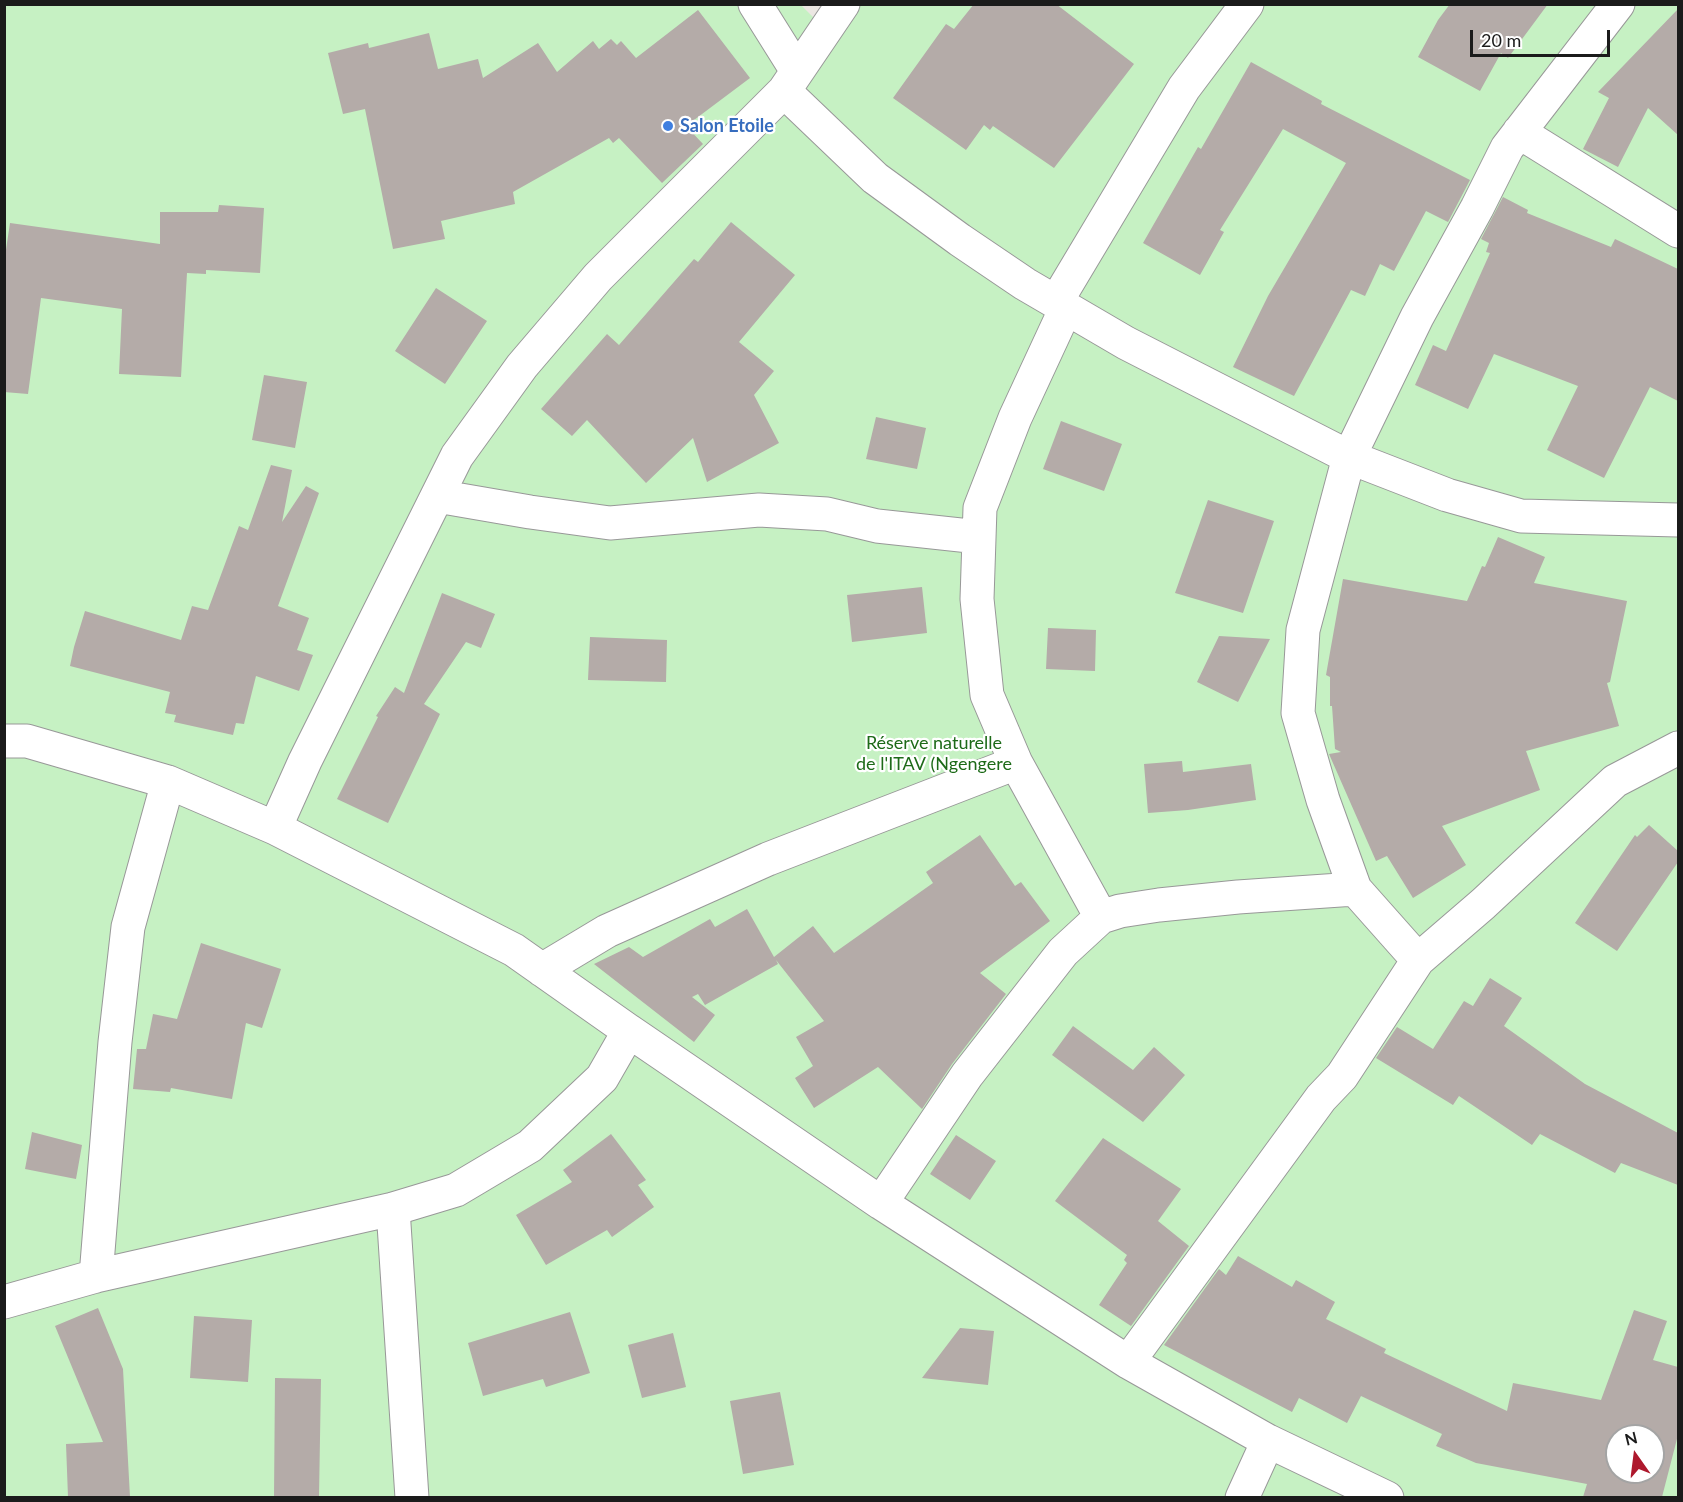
<!DOCTYPE html>
<html>
<head>
<meta charset="utf-8">
<style>
	body { margin:0 }
	#map { position:relative; width:1683px; height:1502px; overflow:hidden; background:#ebe7e2; font-family:Lato,sans-serif }
	canvas { display:block }
	.frame { position:absolute; inset:0; border:6px solid #1b1b1b; pointer-events:none }
	.north { position:absolute; left:1605px; top:1424px; width:60px; height:60px; box-sizing:border-box; background:#fff; border:2px solid #a4a4a4; border-radius:50%; rotate:346deg; font-size:16px; font-weight:700; line-height:24px; text-align:center; color:#1b1b1b }
	.north::after { content:''; display:block; margin:auto; width:21px; height:27px; background:#ae182d; clip-path:polygon(50% 0,100% 100%,50% 72%,0 100%) }
	.scale { position:absolute; left:1470px; top:30px; width:140px; height:27px; box-sizing:border-box; border:3px solid #1b1b1b; border-top:0; padding-left:8px; font-size:18px; line-height:21px; white-space:nowrap; color:#1b1b1b; -webkit-text-stroke:4px #fff; paint-order:stroke }
</style>
</head>
<body>
<div id="map">
<canvas width="1683" height="1502"></canvas>
<div class="frame"></div>
<div class="north">N</div>
<div class="scale">20 m</div>
</div>
<script>
const ctx = document.querySelector('canvas').getContext('2d');
ctx.lineJoin = 'round';
function fillPath(path, color) {
  ctx.fillStyle = color;
  ctx.fill(path, 'evenodd');
}
function trace(path, color, width, dash) {
  ctx.strokeStyle = color;
  ctx.lineWidth = width;
  ctx.lineCap = dash ? 'butt' : 'round';
  ctx.setLineDash(dash || []);
  ctx.stroke(path);
}
function label(font, color, halo, rows, align = 'center') {
  ctx.font = font + ' Lato,sans-serif';
  ctx.lineWidth = 4.5;
  ctx.setLineDash([]);
  ctx.textBaseline = 'middle';
  ctx.strokeStyle = halo;
  ctx.fillStyle = color;
  for (const [text, x, y, turn = 0] of rows) {
    ctx.save();
    ctx.translate(x, y);
    ctx.rotate((+turn || 0) * Math.PI / 180);
    ctx.textAlign = isNaN(turn) ? turn : align;
    if (halo) ctx.strokeText(text, 0, 0);
    ctx.fillText(text, 0, 0);
    ctx.restore();
  }
}
fillPath(new Path2D(`
	M 800,4 L 815,19 L 825,4 L 1678,5 L 1678,1497 L 5,1498 L 5,5 ZM 1617,1436 L 1653,1436 L 1653,1472 L 1617,1472 Z`), '#c6f1c3');
fillPath(new Path2D(`
	M 974,4 L 1056,4 L 1134,64 L 1054,168 L 993,126 L 990,130 L 984,125 L 966,150 L 893,98 L 946,24 L 954,29 Z
	M 1450,4 L 1548,4 L 1508,58 L 1501,53 L 1480,91 L 1418,57 L 1438,20 Z
	M 1678,9 L 1678,135 L 1648,108 L 1618,167 L 1583,149 L 1609,98 L 1598,92 Z
	M 698,10 L 750,78 L 686,126 L 703,144 L 662,183 L 619,138 L 613,143 L 609,138 L 513,192 L 515,204 L 441,221 L 445,239 L 393,249 L 365,109 L 343,114 L 328,53 L 368,43 L 369,48 L 429,33 L 438,69 L 478,59 L 483,78 L 538,43 L 557,72 L 593,41 L 599,49 L 611,39 L 617,45 L 621,41 L 636,58 Z
	M 1251,62 L 1322,101 L 1321,104 L 1470,180 L 1448,222 L 1426,211 L 1394,271 L 1380,264 L 1365,296 L 1351,290 L 1294,396 L 1233,367 L 1268,296 L 1346,163 L 1283,129 L 1220,230 L 1224,232 L 1200,275 L 1143,243 L 1198,147 L 1201,149 Z
	M 1503,197 L 1528,210 L 1527,213 L 1611,247 L 1615,239 L 1678,269 L 1678,401 L 1650,387 L 1604,478 L 1547,450 L 1578,386 L 1494,354 L 1468,409 L 1415,385 L 1433,345 L 1446,351 L 1490,253 L 1486,252 L 1489,243 L 1481,239 Z
	M 219,205 L 264,208 L 260,273 L 206,270 L 206,274 L 187,273 L 181,377 L 119,374 L 122,309 L 41,298 L 28,394 L 4,392 L 4,263 L 10,223 L 160,244 L 160,212 L 218,212 Z
	M 731,222 L 795,275 L 739,342 L 774,371 L 754,395 L 779,443 L 707,482 L 693,438 L 646,483 L 587,420 L 572,436 L 541,409 L 607,334 L 619,345 L 694,259 L 698,262 Z
	M 436,288 L 487,321 L 445,384 L 395,351 Z
	M 264,375 L 307,382 L 295,448 L 252,440 Z
	M 876,417 L 926,428 L 917,469 L 866,459 Z
	M 1061,421 L 1122,444 L 1104,491 L 1043,469 Z
	M 271,465 L 292,470 L 282,522 L 306,486 L 319,493 L 278,606 L 309,618 L 297,650 L 313,655 L 299,691 L 256,676 L 244,724 L 236,723 L 233,735 L 174,722 L 176,715 L 165,713 L 170,692 L 70,666 L 74,647 L 85,611 L 181,640 L 192,606 L 208,610 L 239,526 L 248,530 Z
	M 1208,500 L 1274,521 L 1243,613 L 1175,593 Z
	M 1498,537 L 1545,557 L 1534,583 L 1627,601 L 1610,682 L 1607,683 L 1619,726 L 1526,751 L 1540,790 L 1442,826 L 1466,865 L 1413,898 L 1387,856 L 1376,861 L 1329,754 L 1341,752 L 1335,749 L 1332,706 L 1330,706 L 1330,677 L 1326,675 L 1343,579 L 1467,601 L 1482,566 L 1485,567 Z
	M 922,587 L 927,633 L 852,642 L 847,595 Z
	M 442,593 L 495,614 L 481,648 L 466,642 L 424,704 L 440,714 L 388,823 L 337,799 L 378,717 L 376,716 L 395,687 L 404,693 Z
	M 1048,628 L 1096,630 L 1095,671 L 1046,669 Z
	M 1219,636 L 1270,639 L 1238,702 L 1197,682 Z
	M 590,637 L 667,640 L 666,682 L 588,680 Z
	M 1182,761 L 1183,772 L 1251,764 L 1256,800 L 1188,810 L 1148,813 L 1144,764 Z
	M 1649,825 L 1678,851 L 1678,862 L 1617,951 L 1575,923 L 1635,835 L 1637,837 Z
	M 980,835 L 1015,886 L 1021,882 L 1050,921 L 980,973 L 1006,994 L 952,1064 L 922,1109 L 878,1067 L 814,1108 L 795,1078 L 813,1066 L 796,1037 L 824,1021 L 776,960 L 778,964 L 705,1005 L 698,994 L 692,997 L 715,1015 L 694,1042 L 594,964 L 629,947 L 643,957 L 710,919 L 715,927 L 747,909 L 774,957 L 813,926 L 834,953 L 933,883 L 926,872 Z
	M 201,943 L 281,969 L 262,1028 L 246,1023 L 232,1099 L 171,1088 L 170,1092 L 133,1089 L 137,1049 L 146,1049 L 153,1014 L 177,1019 Z
	M 1490,978 L 1522,998 L 1504,1026 L 1585,1084 L 1678,1133 L 1678,1185 L 1621,1163 L 1615,1173 L 1540,1134 L 1532,1145 L 1459,1096 L 1453,1105 L 1376,1058 L 1397,1027 L 1433,1049 L 1464,1001 L 1473,1006 Z
	M 1073,1026 L 1133,1070 L 1154,1047 L 1185,1075 L 1143,1122 L 1052,1055 Z
	M 32,1132 L 82,1145 L 76,1179 L 25,1169 Z
	M 611,1134 L 646,1180 L 638,1185 L 654,1207 L 612,1237 L 607,1230 L 546,1265 L 516,1215 L 572,1182 L 563,1170 Z
	M 956,1135 L 996,1161 L 970,1200 L 930,1174 Z
	M 1103,1138 L 1181,1189 L 1158,1221 L 1189,1246 L 1131,1326 L 1099,1305 L 1127,1263 L 1124,1260 L 1127,1255 L 1055,1201 Z
	M 1238,1256 L 1292,1287 L 1296,1280 L 1335,1302 L 1326,1319 L 1386,1349 L 1384,1353 L 1507,1411 L 1513,1383 L 1601,1400 L 1634,1310 L 1667,1321 L 1653,1360 L 1678,1367 L 1678,1435 L 1662,1497 L 1583,1497 L 1587,1484 L 1476,1463 L 1436,1446 L 1442,1434 L 1361,1396 L 1347,1423 L 1299,1398 L 1292,1412 L 1164,1345 L 1219,1269 L 1226,1275 ZM 1617,1436 L 1653,1436 L 1653,1472 L 1617,1472 Z
	M 98,1308 L 123,1369 L 130,1497 L 68,1497 L 66,1444 L 103,1442 L 55,1326 Z
	M 570,1312 L 590,1373 L 546,1387 L 543,1379 L 483,1396 L 468,1343 Z
	M 194,1316 L 252,1320 L 248,1382 L 190,1378 Z
	M 960,1328 L 994,1331 L 988,1385 L 922,1378 Z
	M 673,1333 L 686,1387 L 642,1398 L 628,1345 Z
	M 275,1378 L 321,1379 L 319,1497 L 274,1497 Z
	M 780,1392 L 794,1465 L 743,1474 L 730,1401 Z`), '#b4aba8');
const minor = new Path2D(`
	M 755,4 L 797,71
	M 784,91 L 875,178 L 960,240 L 1025,284 L 1126,343 L 1349,457 L 1447,495 L 1521,516 L 1678,520
	M 1519,132 L 1678,231
	M 1056,302 L 1184,88 L 1247,4
	M 1066,308 L 1015,418 L 980,508 L 977,599 L 987,695 L 1016,763 L 1101,917
	M 437,496 L 530,512 L 610,523 L 759,510 L 827,514 L 877,526 L 979,537
	M 4,741 L 27,741 L 168,782 L 275,828 L 514,950 L 629,1031
	M 275,828 L 305,761 L 457,456 L 522,366 L 598,277 L 784,91 L 843,4
	M 1418,960 L 1355,889 L 1323,800 L 1298,713 L 1303,630 L 1349,457 L 1417,317 L 1477,208 L 1507,148 L 1618,4
	M 542,970 L 607,931 L 768,859 L 1016,763
	M 881,1203 L 967,1075 L 1063,952 L 1101,917 L 1120,911 L 1159,905 L 1238,897 L 1355,889
	M 393,1209 L 412,1498
	M 96,1276 L 115,1042 L 128,927 L 168,782
	M 4,1302 L 96,1276 L 393,1209 L 456,1190 L 530,1146 L 602,1078 L 629,1031 L 881,1203 L 1128,1362 L 1268,1441 L 1387,1498
	M 1128,1362 L 1321,1098 L 1342,1076 L 1418,960 L 1483,904 L 1615,781 L 1678,748
	M 1242,1498 L 1268,1441`);
trace(minor, '#989898', 35);
trace(minor, '#fff', 33);
for (const [x, y, r, color] of [
	[668,126,6,"#3f7fe0"]
]) {
  const dot = new Path2D();
  dot.arc(x, y, r, 0, 2 * Math.PI);
  ctx.fillStyle = color;
  ctx.fill(dot);
  trace(dot, '#fff', 2);
}
label('bold 18px', '#366cbe', '#fff', [
	["Salon Etoile",680,126]
], 'left');
label('18px', '#1d6a18', '#fff', [
	["Réserve naturelle",934,743],
	["de l'ITAV (Ngengere",934,764]
]);
</script>
</body>
</html>
